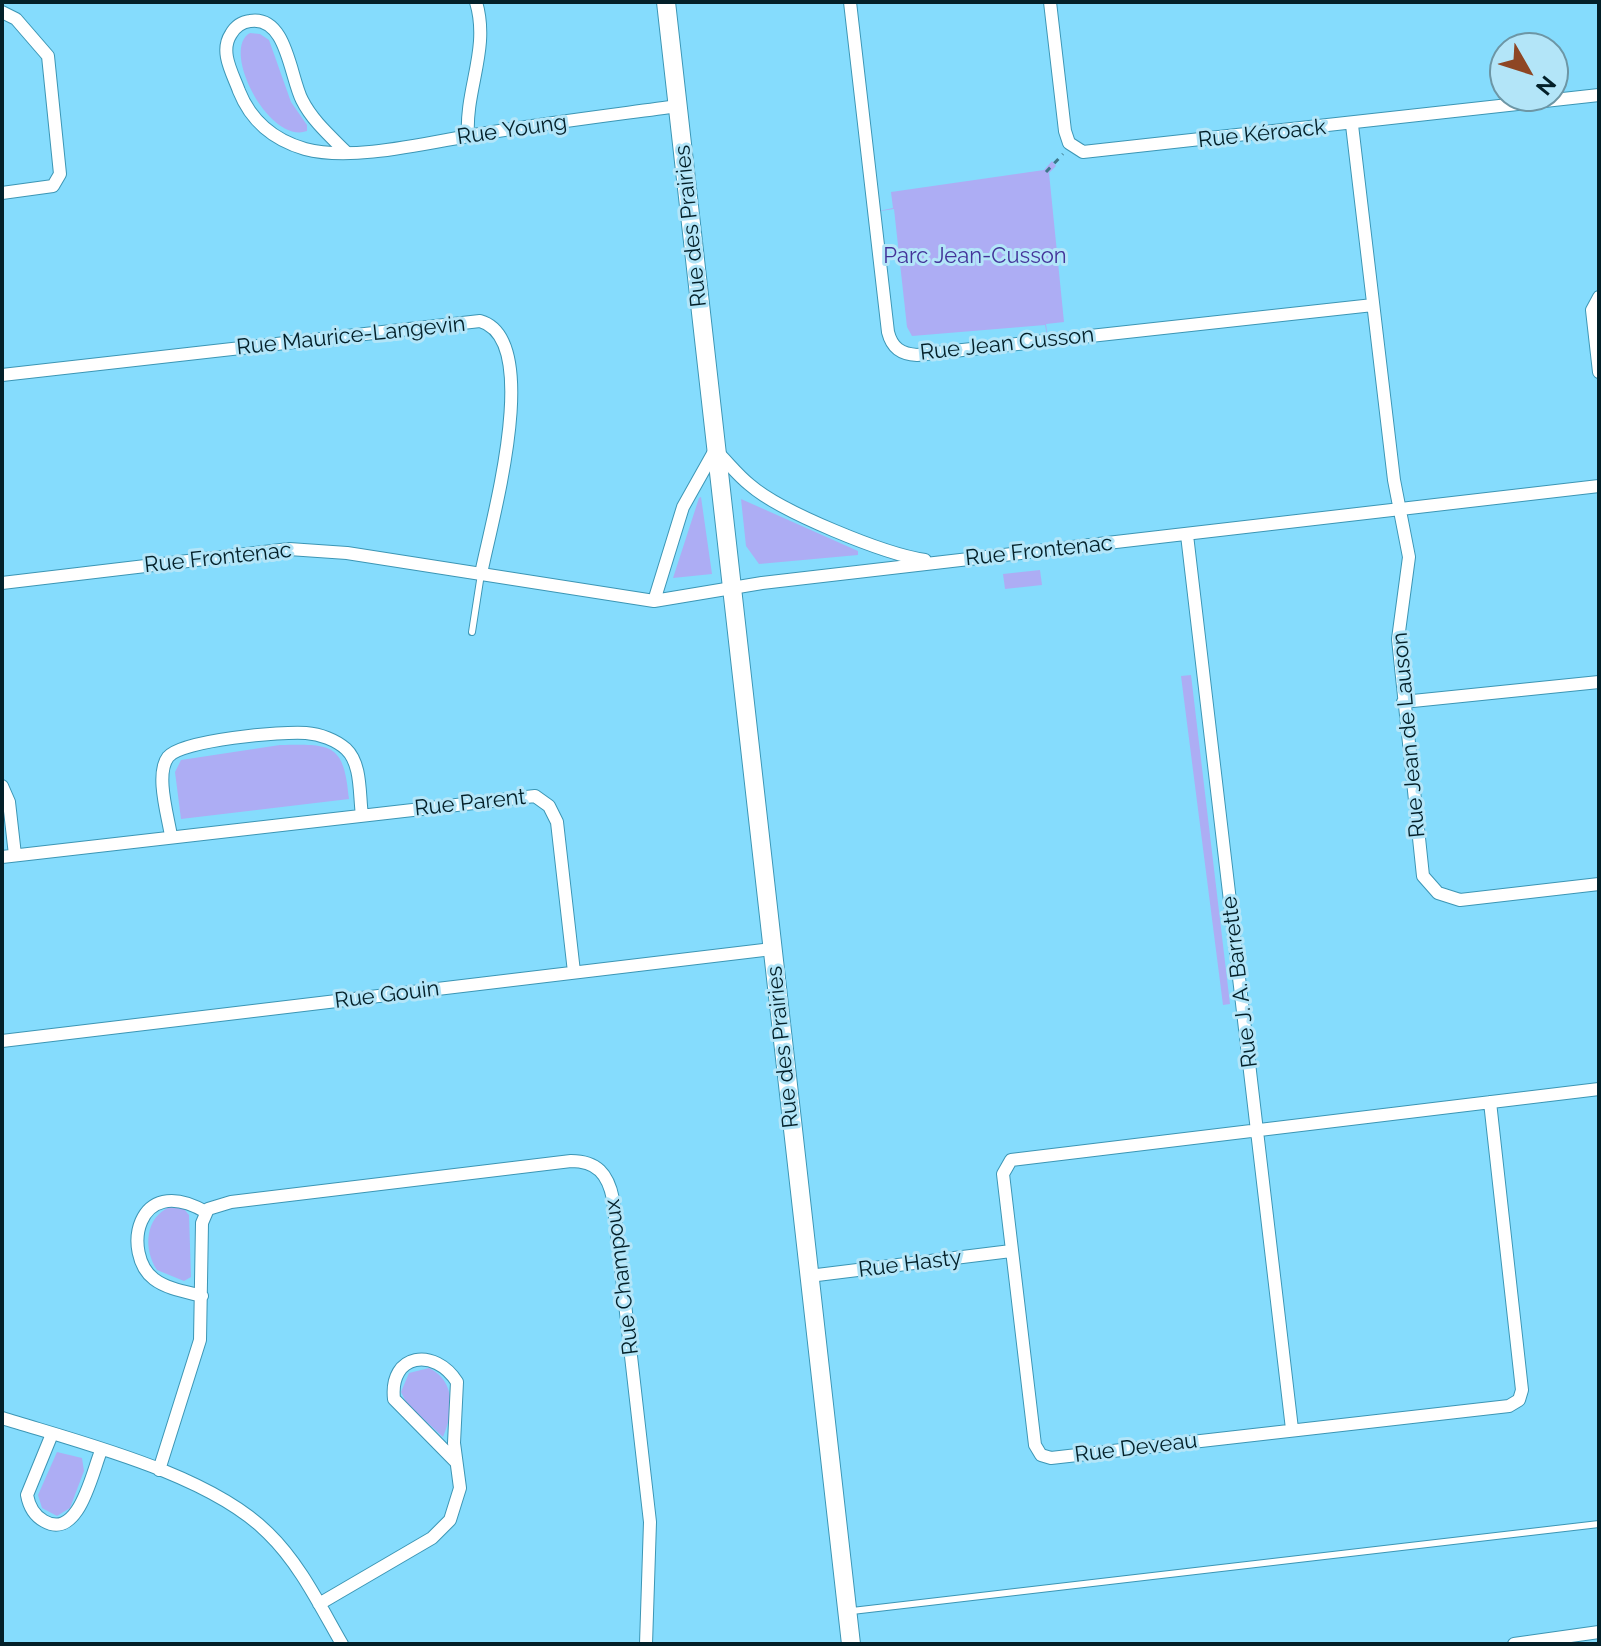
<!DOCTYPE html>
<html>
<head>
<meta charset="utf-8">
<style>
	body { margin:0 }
	#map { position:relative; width:1601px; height:1646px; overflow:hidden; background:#85dcfd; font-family:Raleway,sans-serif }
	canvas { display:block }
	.frame { position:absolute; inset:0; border:4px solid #032029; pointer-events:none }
	.north { position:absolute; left:1489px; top:32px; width:80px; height:80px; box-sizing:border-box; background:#b3e5f8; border:2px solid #6d96a5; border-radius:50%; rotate:129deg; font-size:22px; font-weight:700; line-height:32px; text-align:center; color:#032029 }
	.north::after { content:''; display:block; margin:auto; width:28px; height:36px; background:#8e4624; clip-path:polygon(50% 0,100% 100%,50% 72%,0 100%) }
</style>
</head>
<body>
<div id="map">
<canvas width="1601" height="1646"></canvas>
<div class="frame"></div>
<div class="north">N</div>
</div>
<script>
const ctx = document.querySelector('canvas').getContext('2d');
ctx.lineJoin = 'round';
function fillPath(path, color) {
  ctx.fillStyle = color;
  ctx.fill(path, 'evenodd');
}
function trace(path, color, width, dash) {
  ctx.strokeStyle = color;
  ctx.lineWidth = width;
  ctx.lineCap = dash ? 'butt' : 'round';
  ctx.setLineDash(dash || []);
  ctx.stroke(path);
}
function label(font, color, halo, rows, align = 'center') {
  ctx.font = font + ' Raleway,sans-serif';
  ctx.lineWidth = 6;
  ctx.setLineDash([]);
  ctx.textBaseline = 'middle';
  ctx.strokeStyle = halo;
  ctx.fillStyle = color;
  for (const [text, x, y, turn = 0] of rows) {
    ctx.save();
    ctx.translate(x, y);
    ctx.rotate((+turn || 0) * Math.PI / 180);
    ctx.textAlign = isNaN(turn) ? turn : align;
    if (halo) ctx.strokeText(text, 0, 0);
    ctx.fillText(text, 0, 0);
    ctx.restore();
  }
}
fillPath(new Path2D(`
	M 250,33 L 260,34 L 269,40 L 291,102 L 307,125 L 307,131 C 269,145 220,49 250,33 Z
	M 1052,161 L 1056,166 L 1049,173 L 1064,322 L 1046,324 L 1048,340 L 1045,325 L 912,336 L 907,327 L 894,209 L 874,212 L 893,208 L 891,192 L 1044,170 Z
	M 701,497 L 712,574 L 673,578 L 699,498 Z
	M 741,499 L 858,551 L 858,555 L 759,564 L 746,546 Z
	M 1040,570 L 1042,585 L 1005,589 L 1003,574 Z
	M 1191,675 L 1230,1004 L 1223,1005 L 1181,676 Z
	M 280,745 C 332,744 344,743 349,799 L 181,819 L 175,772 L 181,760 Z
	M 170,1207 L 184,1209 L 189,1215 L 191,1277 L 184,1281 L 157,1270 C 143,1249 145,1217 170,1207 Z
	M 429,1368 C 456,1381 454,1412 443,1437 L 407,1404 L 401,1392 L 409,1373 Z
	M 57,1452 L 82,1458 L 84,1471 L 70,1508 L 57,1516 L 42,1508 L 38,1495 Z`), '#adadf4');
const service = new Path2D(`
	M 472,632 L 481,574
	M 852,1611 L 1599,1524`);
const minor = new Path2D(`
	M 850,2 L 888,332 C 892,348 901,354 917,355 L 1373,305
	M 1050,2 L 1065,131 L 1069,143 L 1083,152 L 1599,95
	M 2,12 L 16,19 L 48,56 L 60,174 L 53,186 L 2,193
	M 1352,125 L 1394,480 L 1409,557 L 1398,639 L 1423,876 L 1438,893 L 1460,900 L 1599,884
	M 468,136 C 465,89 490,49 476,2
	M 345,151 C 329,135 312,120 302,100 C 290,77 287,15 250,21 C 242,22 235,27 231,34 C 219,52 233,74 239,91 C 251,121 274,140 305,149 C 353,162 430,142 480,134 C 546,123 612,115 678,106
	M 1599,297 L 1592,310 L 1599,372
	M 2,375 L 480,321 C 545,339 490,526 481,574
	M 1187,535 L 1292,1429
	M 2,583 L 289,549 L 347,553 L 654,601 L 762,583 L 1599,486
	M 654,601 L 683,507 L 715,450 C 727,461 737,475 750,485 C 781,512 884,554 925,560
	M 1403,702 L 1599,682
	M 2,786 L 9,802 L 15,855
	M 171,836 C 168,816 155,774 168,757 C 181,740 283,731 306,733 C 320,734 336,740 346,749 C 362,764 359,795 362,815
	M 2,857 L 535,796 L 549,806 L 557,822 L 574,972
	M 2,1041 L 772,949
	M 1490,1102 L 1522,1390 L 1519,1400 L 1509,1406 L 1051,1458 L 1041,1455 L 1035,1445 L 1003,1174 L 1011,1160 L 1599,1089
	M 809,1276 L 1011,1251
	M 202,1296 C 187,1292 167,1289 154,1279 C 122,1255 135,1171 206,1212
	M 2,1418 C 82,1443 209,1474 268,1533 C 300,1564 320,1606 342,1644
	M 52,1434 L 27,1495 C 29,1506 35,1516 44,1521 C 79,1541 92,1472 101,1451
	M 159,1470 L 200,1340 L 202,1223 L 208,1209 L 231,1202 L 571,1161 C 597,1161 608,1174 613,1199 L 650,1522 L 646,1644
	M 319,1604 L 432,1538 L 450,1520 L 460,1488 L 454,1443 L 457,1382 C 435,1347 389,1353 394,1399 L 455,1461
	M 1514,1644 L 1599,1632`);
const secondary = new Path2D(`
	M 666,2 L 851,1644`);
trace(service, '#3c96b5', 8);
trace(minor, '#3c96b5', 14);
trace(secondary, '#3c96b5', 20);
trace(new Path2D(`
	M 1046,172 L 1063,154`), '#3e768a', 3, [6, 6]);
trace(service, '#fff', 6);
trace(minor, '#fff', 12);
trace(secondary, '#fff', 18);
label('22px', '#032029', '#b3e5f8', [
	["Rue Young",512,130,-8],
	["Rue Kéroack",1262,134,-6],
	["Rue des Prairies",691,226,-96],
	["Rue Maurice-Langevin",351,336,-6],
	["Rue Jean Cusson",1007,344,-6],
	["Rue Frontenac",1039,551,-6],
	["Rue Frontenac",218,558,-6],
	["Rue Jean de Lauson",1409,735,-95],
	["Rue Parent",470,803,-6],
	["Rue J. A. Barrette",1240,982,-97],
	["Rue Gouin",387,995,-7],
	["Rue des Prairies",783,1047,-96],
	["Rue Hasty",910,1264,-7],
	["Rue Champoux",622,1277,-97],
	["Rue Deveau",1136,1448,-7]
]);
label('22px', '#433399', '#b3e5f8', [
	["Parc Jean-Cusson",975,256]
]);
</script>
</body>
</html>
